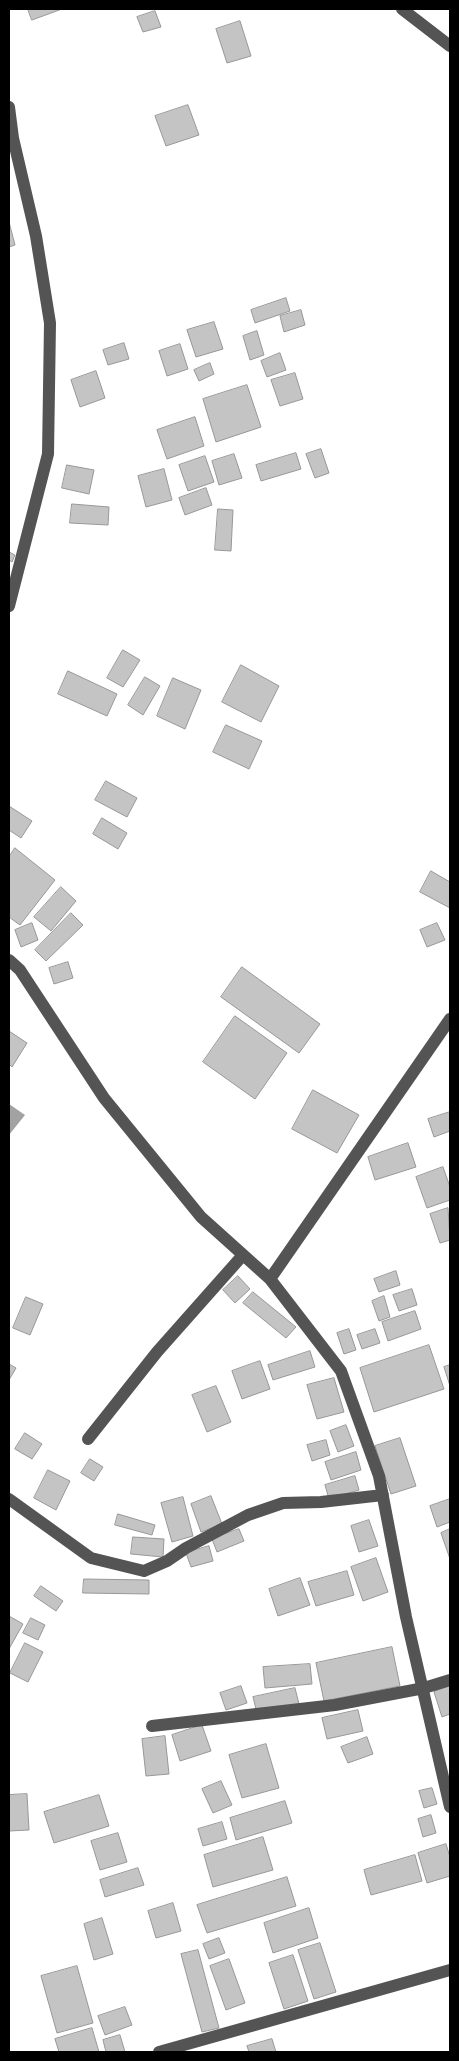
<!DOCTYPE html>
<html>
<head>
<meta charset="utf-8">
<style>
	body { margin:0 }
	#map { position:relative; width:459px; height:2061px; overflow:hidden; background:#fff; font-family:Figtree,sans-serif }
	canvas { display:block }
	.frame { position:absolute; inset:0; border:10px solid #000; pointer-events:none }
</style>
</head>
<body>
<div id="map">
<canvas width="459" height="2061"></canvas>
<div class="frame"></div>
</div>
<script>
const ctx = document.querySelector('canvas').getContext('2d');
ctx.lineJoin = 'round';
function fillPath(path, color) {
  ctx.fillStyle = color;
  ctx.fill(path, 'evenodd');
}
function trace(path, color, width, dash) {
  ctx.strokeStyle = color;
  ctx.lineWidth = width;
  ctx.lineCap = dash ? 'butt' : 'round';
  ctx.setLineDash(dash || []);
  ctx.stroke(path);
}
fillPath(new Path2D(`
	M 9,1104 L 25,1115 L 9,1135 Z`), '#a2a2a2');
const building = new Path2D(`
	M 28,9 L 62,9 L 32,20 Z
	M 155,11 L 161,27 L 143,32 L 137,17 Z
	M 240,21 L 251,56 L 227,63 L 216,29 Z
	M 188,105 L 199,135 L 166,146 L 155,116 Z
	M 9,222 L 15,245 L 9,247 Z
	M 286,298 L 290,311 L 255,323 L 251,310 Z
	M 301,310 L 305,325 L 284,332 L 280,316 Z
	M 214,322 L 223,349 L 196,357 L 187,330 Z
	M 257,331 L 264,355 L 250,360 L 243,336 Z
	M 124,343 L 129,359 L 108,365 L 103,350 Z
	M 180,344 L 188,369 L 167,376 L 159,351 Z
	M 280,353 L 286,370 L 267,377 L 261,361 Z
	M 210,363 L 214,374 L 199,381 L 194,370 Z
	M 96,371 L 105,398 L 80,407 L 71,380 Z
	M 295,373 L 303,399 L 280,406 L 271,380 Z
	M 247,385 L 261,427 L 216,442 L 203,399 Z
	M 195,417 L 204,446 L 167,459 L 157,430 Z
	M 321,449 L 329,473 L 315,478 L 306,454 Z
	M 296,453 L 301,469 L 261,481 L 256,465 Z
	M 234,454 L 242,478 L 219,485 L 212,461 Z
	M 205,456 L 214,482 L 188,491 L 179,465 Z
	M 67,465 L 94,470 L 89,494 L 62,488 Z
	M 164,469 L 172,500 L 146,507 L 138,476 Z
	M 206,488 L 212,505 L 185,515 L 179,498 Z
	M 72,504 L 109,507 L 108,525 L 70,523 Z
	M 218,509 L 233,510 L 231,551 L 215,550 Z
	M 9,552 L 15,555 L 12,562 L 9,560 Z
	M 123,650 L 140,660 L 123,687 L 107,678 Z
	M 241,665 L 279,686 L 261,722 L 222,702 Z
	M 68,671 L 117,694 L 107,716 L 58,694 Z
	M 145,677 L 160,686 L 143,715 L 128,705 Z
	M 173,678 L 201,690 L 185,729 L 157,716 Z
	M 226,725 L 262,741 L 249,769 L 213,752 Z
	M 106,781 L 137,798 L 127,817 L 95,800 Z
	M 9,806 L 32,821 L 21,838 L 9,830 Z
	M 102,818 L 127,833 L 118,849 L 93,834 Z
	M 15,848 L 55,880 L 20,925 L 9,917 L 9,857 Z
	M 431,871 L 450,882 L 450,908 L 420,892 Z
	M 61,887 L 76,901 L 51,931 L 34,917 Z
	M 71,913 L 83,925 L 46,961 L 35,950 Z
	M 32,923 L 38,940 L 21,947 L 15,930 Z
	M 437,923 L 445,940 L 427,947 L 420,930 Z
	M 68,962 L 73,978 L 54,984 L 49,968 Z
	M 242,967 L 320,1024 L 299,1053 L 221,997 Z
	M 235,1016 L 287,1053 L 255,1099 L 203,1062 Z
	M 9,1031 L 27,1043 L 12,1067 L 9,1064 Z
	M 313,1090 L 359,1115 L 337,1153 L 292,1129 Z
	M 450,1112 L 450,1131 L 434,1137 L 428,1119 Z
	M 408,1143 L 416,1167 L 375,1180 L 368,1157 Z
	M 443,1167 L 450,1187 L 450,1200 L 427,1208 L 416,1177 Z
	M 448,1208 L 450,1240 L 440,1243 L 430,1214 Z
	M 396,1271 L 400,1285 L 379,1292 L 374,1279 Z
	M 238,1276 L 250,1289 L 235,1303 L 223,1290 Z
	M 412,1289 L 417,1305 L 399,1311 L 393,1295 Z
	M 253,1292 L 296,1327 L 286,1338 L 243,1303 Z
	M 384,1296 L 390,1317 L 379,1321 L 372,1301 Z
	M 26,1297 L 43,1304 L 30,1335 L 13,1328 Z
	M 415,1311 L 421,1329 L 388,1341 L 382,1322 Z
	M 349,1329 L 356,1350 L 344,1354 L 337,1333 Z
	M 375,1329 L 380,1343 L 362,1349 L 357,1335 Z
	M 429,1345 L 444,1389 L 374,1412 L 360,1368 Z
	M 310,1351 L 315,1367 L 273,1380 L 268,1365 Z
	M 260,1361 L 270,1389 L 242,1399 L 232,1371 Z
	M 9,1364 L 16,1368 L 9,1380 Z
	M 450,1365 L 450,1386 L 444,1367 Z
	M 334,1378 L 344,1412 L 317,1419 L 307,1385 Z
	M 216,1386 L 231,1422 L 207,1432 L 192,1395 Z
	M 346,1425 L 354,1446 L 338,1452 L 330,1431 Z
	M 25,1433 L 42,1444 L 32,1459 L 15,1449 Z
	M 400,1438 L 416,1486 L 391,1494 L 375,1446 Z
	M 326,1440 L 330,1455 L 312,1461 L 307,1445 Z
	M 356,1452 L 361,1470 L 331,1480 L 325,1462 Z
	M 90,1459 L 103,1467 L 94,1481 L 81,1473 Z
	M 48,1470 L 70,1481 L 56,1510 L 34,1498 Z
	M 355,1476 L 359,1490 L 329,1499 L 325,1485 Z
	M 211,1496 L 222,1524 L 201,1532 L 191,1504 Z
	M 183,1497 L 193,1536 L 172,1542 L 161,1503 Z
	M 450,1499 L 450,1522 L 437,1527 L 430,1506 Z
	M 118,1514 L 155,1525 L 152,1535 L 115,1525 Z
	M 369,1520 L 378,1546 L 359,1552 L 351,1526 Z
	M 239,1529 L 244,1541 L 217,1552 L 212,1539 Z
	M 450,1529 L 450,1559 L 441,1533 Z
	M 133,1537 L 164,1539 L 163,1557 L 131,1554 Z
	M 209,1546 L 213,1561 L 191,1567 L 186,1553 Z
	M 376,1558 L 388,1592 L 363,1601 L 351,1567 Z
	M 347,1571 L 354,1595 L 316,1606 L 308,1582 Z
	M 300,1578 L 310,1605 L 278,1616 L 269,1589 Z
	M 84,1579 L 149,1580 L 149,1594 L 83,1593 Z
	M 41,1586 L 63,1601 L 56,1611 L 34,1596 Z
	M 9,1616 L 23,1624 L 9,1649 Z
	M 31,1618 L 45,1625 L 38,1640 L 23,1633 Z
	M 25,1643 L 43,1652 L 28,1682 L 10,1673 Z
	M 392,1647 L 400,1686 L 324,1701 L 316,1663 Z
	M 310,1664 L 312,1684 L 265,1688 L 263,1667 Z
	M 241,1686 L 247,1703 L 226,1710 L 220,1693 Z
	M 450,1686 L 450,1714 L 442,1717 L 434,1692 Z
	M 295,1688 L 299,1704 L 257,1713 L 253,1697 Z
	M 358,1710 L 363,1731 L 327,1739 L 322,1718 Z
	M 202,1725 L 211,1751 L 180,1761 L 172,1735 Z
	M 165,1736 L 169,1774 L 146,1776 L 142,1739 Z
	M 367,1737 L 373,1754 L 348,1763 L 341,1747 Z
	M 266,1744 L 279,1788 L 242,1798 L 229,1755 Z
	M 221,1781 L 232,1805 L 213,1813 L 202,1789 Z
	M 432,1788 L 437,1804 L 424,1808 L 419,1791 Z
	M 27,1794 L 29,1830 L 9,1831 L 9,1795 Z
	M 99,1795 L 109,1826 L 54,1843 L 44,1812 Z
	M 285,1801 L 292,1823 L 236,1840 L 230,1818 Z
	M 431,1815 L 436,1833 L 423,1837 L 418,1819 Z
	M 222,1822 L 227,1839 L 203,1846 L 198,1829 Z
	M 118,1833 L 127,1862 L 100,1870 L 91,1841 Z
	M 263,1837 L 273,1870 L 213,1887 L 204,1855 Z
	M 446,1844 L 450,1857 L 450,1876 L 427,1883 L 418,1853 Z
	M 415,1855 L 422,1881 L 371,1895 L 364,1870 Z
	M 138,1868 L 144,1885 L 105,1897 L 100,1880 Z
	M 287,1877 L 296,1906 L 207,1933 L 197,1905 Z
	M 173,1903 L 181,1931 L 156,1938 L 148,1911 Z
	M 309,1908 L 318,1938 L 273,1953 L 264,1923 Z
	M 102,1918 L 113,1954 L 94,1960 L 84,1924 Z
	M 219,1938 L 225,1953 L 209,1959 L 203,1944 Z
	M 320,1943 L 336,1992 L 314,1999 L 298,1950 Z
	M 198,1950 L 219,2028 L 202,2032 L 181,1954 Z
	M 293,1955 L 308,2001 L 284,2009 L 269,1963 Z
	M 229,1959 L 245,2003 L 226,2010 L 210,1966 Z
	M 77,1966 L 93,2023 L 57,2033 L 41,1976 Z
	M 125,2007 L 132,2025 L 105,2035 L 98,2016 Z
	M 92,2028 L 99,2052 L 59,2052 L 55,2039 Z
	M 120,2035 L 125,2052 L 106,2052 L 103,2040 Z
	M 272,2039 L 276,2052 L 249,2052 L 247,2046 Z`);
fillPath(building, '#c4c4c4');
trace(building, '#989898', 1);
trace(new Path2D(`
	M 402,9 L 450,46
	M 9,107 L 13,138 L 36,236 L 50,323 L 48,454 L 9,606
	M 9,960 L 20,970 L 104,1098 L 201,1217 L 270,1279 L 341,1371 L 379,1476 L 406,1617 L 450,1807
	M 270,1279 L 450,1019
	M 88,1439 L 157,1352 L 243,1255
	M 9,1499 L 91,1558 L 144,1571 L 167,1561 L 186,1548 L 248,1515 L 283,1503 L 321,1502 L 383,1495
	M 152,1726 L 335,1705 L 424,1688 L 450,1680
	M 159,2052 L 450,1970`), '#545454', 12);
</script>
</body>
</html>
